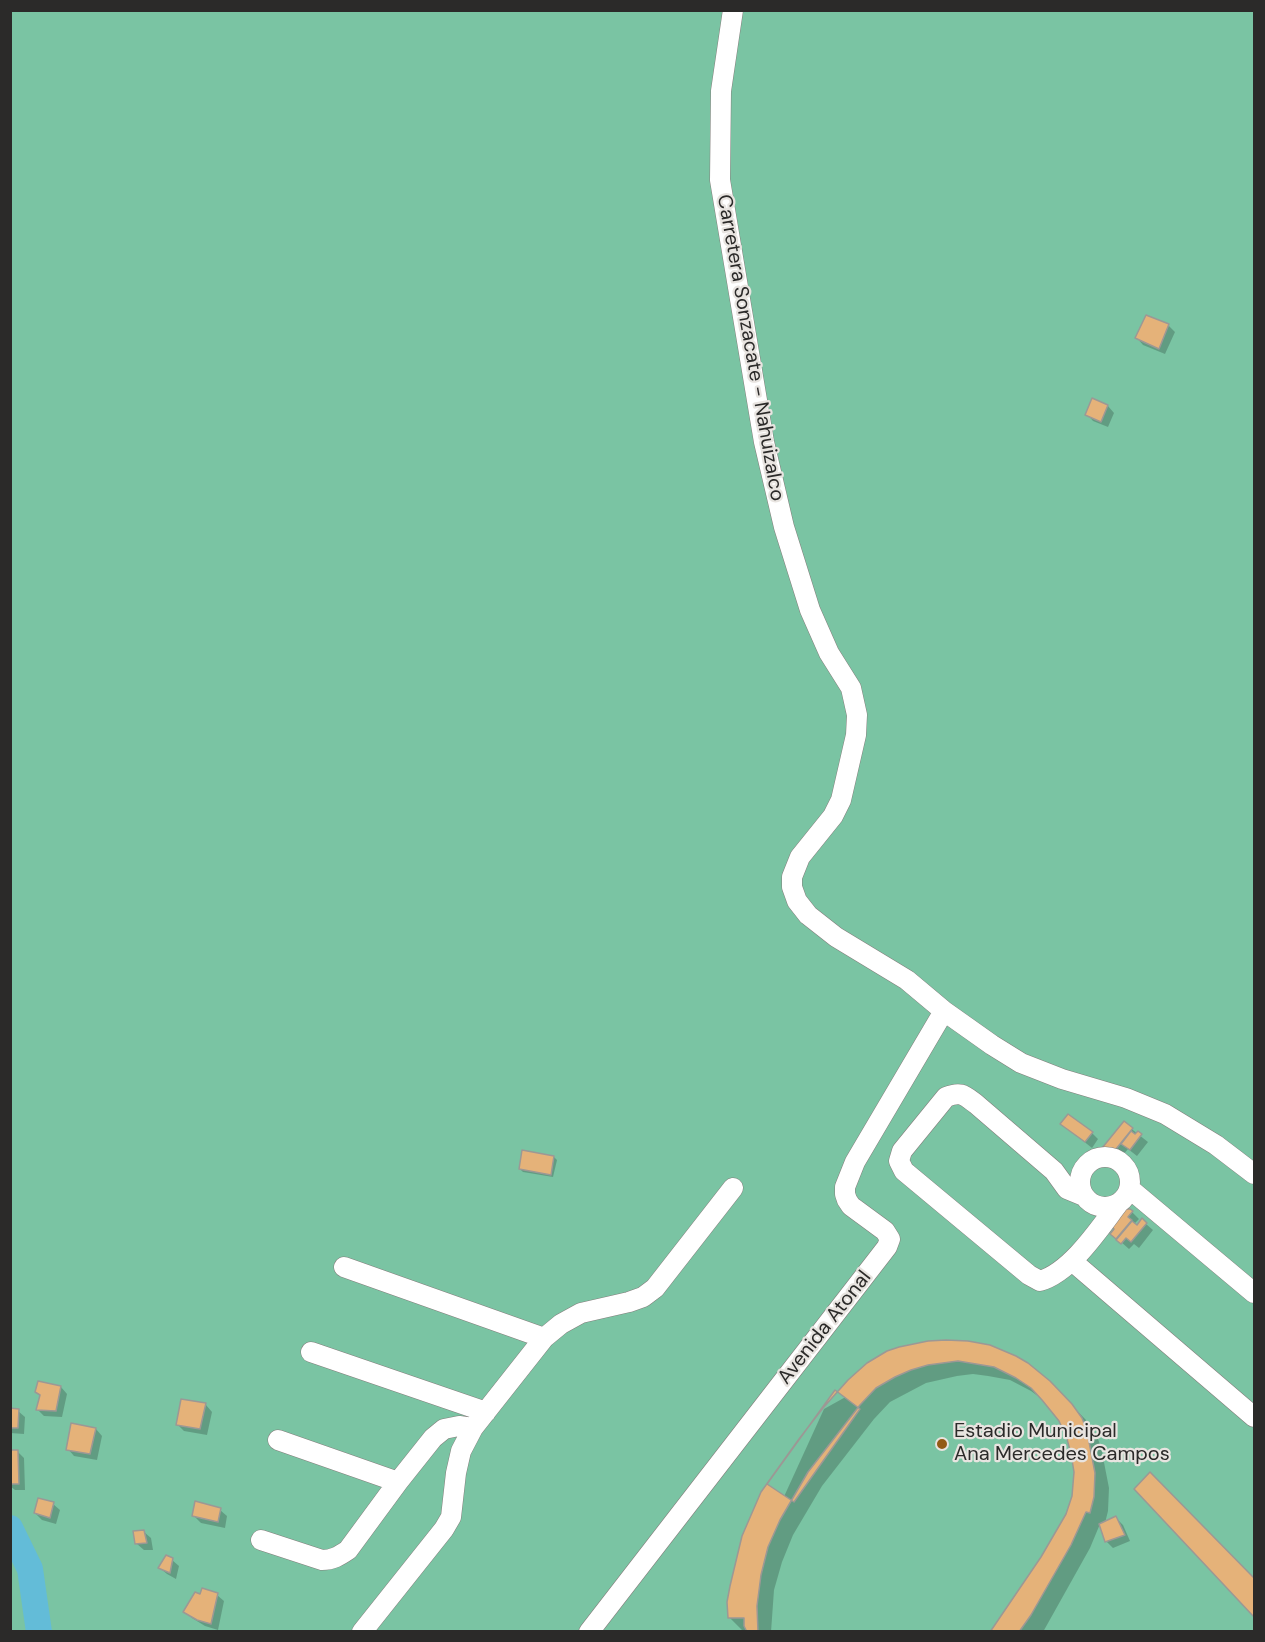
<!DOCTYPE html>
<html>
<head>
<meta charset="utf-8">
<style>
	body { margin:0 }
	#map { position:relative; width:1265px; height:1642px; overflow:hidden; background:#e8e4e0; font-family:"DM Sans",sans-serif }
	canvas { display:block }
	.frame { position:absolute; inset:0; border:12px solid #2b2a29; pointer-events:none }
</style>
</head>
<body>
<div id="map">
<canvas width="1265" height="1642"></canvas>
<div class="frame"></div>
</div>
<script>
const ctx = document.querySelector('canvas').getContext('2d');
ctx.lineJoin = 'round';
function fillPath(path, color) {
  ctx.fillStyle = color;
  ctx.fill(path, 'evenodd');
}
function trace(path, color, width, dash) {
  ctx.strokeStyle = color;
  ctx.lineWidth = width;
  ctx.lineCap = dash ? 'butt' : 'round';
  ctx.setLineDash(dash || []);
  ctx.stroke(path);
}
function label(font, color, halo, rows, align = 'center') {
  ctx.font = font + ' "DM Sans",sans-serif';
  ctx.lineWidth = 4.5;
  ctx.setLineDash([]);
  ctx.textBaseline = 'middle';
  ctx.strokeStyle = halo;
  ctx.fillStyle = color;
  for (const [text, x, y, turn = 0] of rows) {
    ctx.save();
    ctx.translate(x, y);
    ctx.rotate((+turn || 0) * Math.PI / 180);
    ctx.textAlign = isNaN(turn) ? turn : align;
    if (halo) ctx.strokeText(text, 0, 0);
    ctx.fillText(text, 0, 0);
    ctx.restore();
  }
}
fillPath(new Path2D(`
	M 10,11 L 1254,11 L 1254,1631 L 11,1631 Z`), '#7ac4a3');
fillPath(new Path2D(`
	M 1168,325 L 1175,332 L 1165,354 L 1143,345 L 1137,338 Z
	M 1093,400 L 1108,406 L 1114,413 L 1108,427 L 1093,421 L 1087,414 Z
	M 1124,1123 L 1148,1142 L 1137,1156 L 1128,1149 L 1119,1160 L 1106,1159 L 1100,1153 Z
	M 1062,1124 L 1092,1133 L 1098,1139 L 1092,1148 Z
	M 554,1157 L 557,1160 L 553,1177 L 523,1172 L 520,1169 Z
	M 1130,1210 L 1139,1219 L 1134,1224 L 1137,1227 L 1146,1224 L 1153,1230 L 1139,1248 L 1134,1244 L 1129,1249 L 1112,1234 Z
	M 946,1341 L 1049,1382 L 1086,1420 L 1096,1434 L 1101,1447 L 1109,1488 L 1108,1511 L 1105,1523 L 1116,1518 L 1123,1525 L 1130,1541 L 1113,1548 L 1106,1541 L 1100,1524 L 1090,1548 L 1043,1632 L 992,1632 L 1059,1530 L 1073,1497 L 1076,1471 L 1069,1439 L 1060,1421 L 1046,1402 L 1031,1391 L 1010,1380 L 988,1376 L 973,1374 L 957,1376 L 926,1383 L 890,1402 L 874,1419 L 822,1486 L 793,1535 L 782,1562 L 774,1590 L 771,1632 L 743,1631 L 729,1617 L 824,1409 Z
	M 61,1387 L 67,1394 L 62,1417 L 44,1416 L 37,1409 L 41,1396 L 37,1392 Z
	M 182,1401 L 206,1405 L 212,1412 L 207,1435 L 184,1431 L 178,1425 Z
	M 10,1410 L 18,1411 L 25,1417 L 24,1434 L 10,1433 Z
	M 72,1425 L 96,1429 L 102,1436 L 97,1460 L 74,1456 L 68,1449 Z
	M 17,1451 L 24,1458 L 25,1490 L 15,1490 L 10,1486 L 10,1452 Z
	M 53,1504 L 60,1510 L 56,1524 L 42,1520 L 35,1513 Z
	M 220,1510 L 227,1516 L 225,1528 L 201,1523 L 194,1516 Z
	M 144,1532 L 151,1538 L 153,1550 L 144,1550 L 137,1544 Z
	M 172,1560 L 179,1566 L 176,1579 L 167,1574 L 160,1568 Z
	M 217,1595 L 224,1601 L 218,1630 L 205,1626 L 192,1618 L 185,1612 Z`), '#0003');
trace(new Path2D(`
	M 10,1528 L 30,1569 L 39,1632`), '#63bcd8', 26);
const building = new Path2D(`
	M 1146,315 L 1169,324 L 1159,349 L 1135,338 Z
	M 1092,398 L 1108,405 L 1101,422 L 1085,415 Z
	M 1068,1114 L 1093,1132 L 1085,1142 L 1060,1124 Z
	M 1124,1121 L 1133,1128 L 1112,1154 L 1098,1153 Z
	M 1131,1131 L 1135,1134 L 1138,1131 L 1142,1134 L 1130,1150 L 1121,1144 Z
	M 522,1150 L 554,1156 L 551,1175 L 519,1169 Z
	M 1124,1209 L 1130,1209 L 1133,1211 L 1128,1217 L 1132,1220 L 1116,1239 L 1110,1234 L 1114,1229 L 1110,1225 Z
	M 1142,1218 L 1147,1223 L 1131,1242 L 1126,1238 L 1121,1244 L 1116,1240 L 1132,1221 L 1137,1225 Z
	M 946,1340 L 968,1341 L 990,1345 L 1016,1356 L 1028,1363 L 1050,1381 L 1072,1404 L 1082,1418 L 1087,1431 L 1095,1473 L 1094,1497 L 1090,1513 L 1086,1512 L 1071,1545 L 1031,1615 L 1019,1632 L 990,1632 L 1041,1557 L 1066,1514 L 1072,1496 L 1074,1472 L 1071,1454 L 1067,1439 L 1059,1421 L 1042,1400 L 1031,1388 L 1016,1378 L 994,1367 L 958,1361 L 928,1365 L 911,1370 L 895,1377 L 876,1388 L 860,1405 L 808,1472 L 780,1520 L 768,1547 L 761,1575 L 757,1606 L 758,1632 L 747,1632 L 744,1626 L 744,1618 L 728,1618 L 727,1602 L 730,1586 L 742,1536 L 761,1492 L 799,1439 L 823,1408 L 848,1380 L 867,1363 L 887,1351 L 899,1347 L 928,1341 Z
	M 38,1381 L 61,1386 L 56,1411 L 36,1410 L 40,1395 L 35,1392 Z
	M 835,1390 L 860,1409 L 794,1502 L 767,1484 Z
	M 181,1399 L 206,1403 L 200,1429 L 176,1425 Z
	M 10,1408 L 19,1409 L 18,1428 L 10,1428 Z
	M 71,1423 L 96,1428 L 90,1454 L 66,1450 Z
	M 10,1450 L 18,1450 L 19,1484 L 10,1484 Z
	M 1150,1472 L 1254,1578 L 1254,1617 L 1134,1489 Z
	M 38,1498 L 54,1502 L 50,1518 L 34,1513 Z
	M 195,1501 L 221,1508 L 218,1522 L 192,1516 Z
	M 1116,1516 L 1125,1535 L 1105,1542 L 1099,1524 Z
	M 144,1530 L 147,1543 L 135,1544 L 133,1531 Z
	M 166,1555 L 173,1558 L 170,1573 L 158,1568 Z
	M 202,1588 L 218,1593 L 211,1624 L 197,1620 L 183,1612 L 195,1592 L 200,1594 Z`);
fillPath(building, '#e5b279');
trace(building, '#9c9895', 1.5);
const minor = new Path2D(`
	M 733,10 L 721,91 L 720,180 L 764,442 L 784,527 L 810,610 L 829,653 L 851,688 L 857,715 L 856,735 L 841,800 L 833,816 L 800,857 L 792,877 L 792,887 L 797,901 L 808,915 L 836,937 L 907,980 L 944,1011 L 992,1045 L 1021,1063 L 1062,1079 L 1126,1098 L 1165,1114 L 1216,1145 L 1254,1174
	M1080 1182a25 25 0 1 1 50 0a25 25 0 1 1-50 0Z
	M 1130,1189 L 1254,1293
	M 1084,1196 L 1067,1189 L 1054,1171 L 976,1104 C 964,1095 961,1091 946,1097 L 902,1151 L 899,1161 L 904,1171 L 1029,1275 L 1040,1281 C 1071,1272 1099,1229 1118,1204
	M 1072,1261 L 1254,1417
	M 344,1267 L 544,1338
	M 311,1352 L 486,1412
	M 278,1440 L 398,1482
	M 261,1540 L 322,1560 C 333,1560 339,1556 348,1550 L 398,1482 L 433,1438 L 444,1429 L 459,1426 L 473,1428
	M 362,1632 L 444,1529 L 451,1517 L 456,1473 L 461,1451 L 473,1428 L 544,1338 L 561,1324 L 581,1313 L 629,1302 L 643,1297 L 655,1288 L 733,1188
	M 589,1632 L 887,1247 L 890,1239 L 885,1231 L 851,1206 L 847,1200 L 845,1194 L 845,1187 L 855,1162 L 944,1011`);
trace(minor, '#837f7c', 21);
trace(minor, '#fff', 20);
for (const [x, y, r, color] of [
	[942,1444,6,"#935b15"]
]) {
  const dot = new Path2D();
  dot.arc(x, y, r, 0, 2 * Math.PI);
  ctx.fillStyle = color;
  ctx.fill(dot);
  trace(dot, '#e8e4e0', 2);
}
label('20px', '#2b2a29', '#e8e4e0', [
	["Carretera Sonzacate - Nahuizalco",750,348,80],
	["Avenida Atonal",825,1328,-52]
]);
label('20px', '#2b2a29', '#e8e4e0', [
	["Estadio Municipal",954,1432],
	["Ana Mercedes Campos",954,1455]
], 'left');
</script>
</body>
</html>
